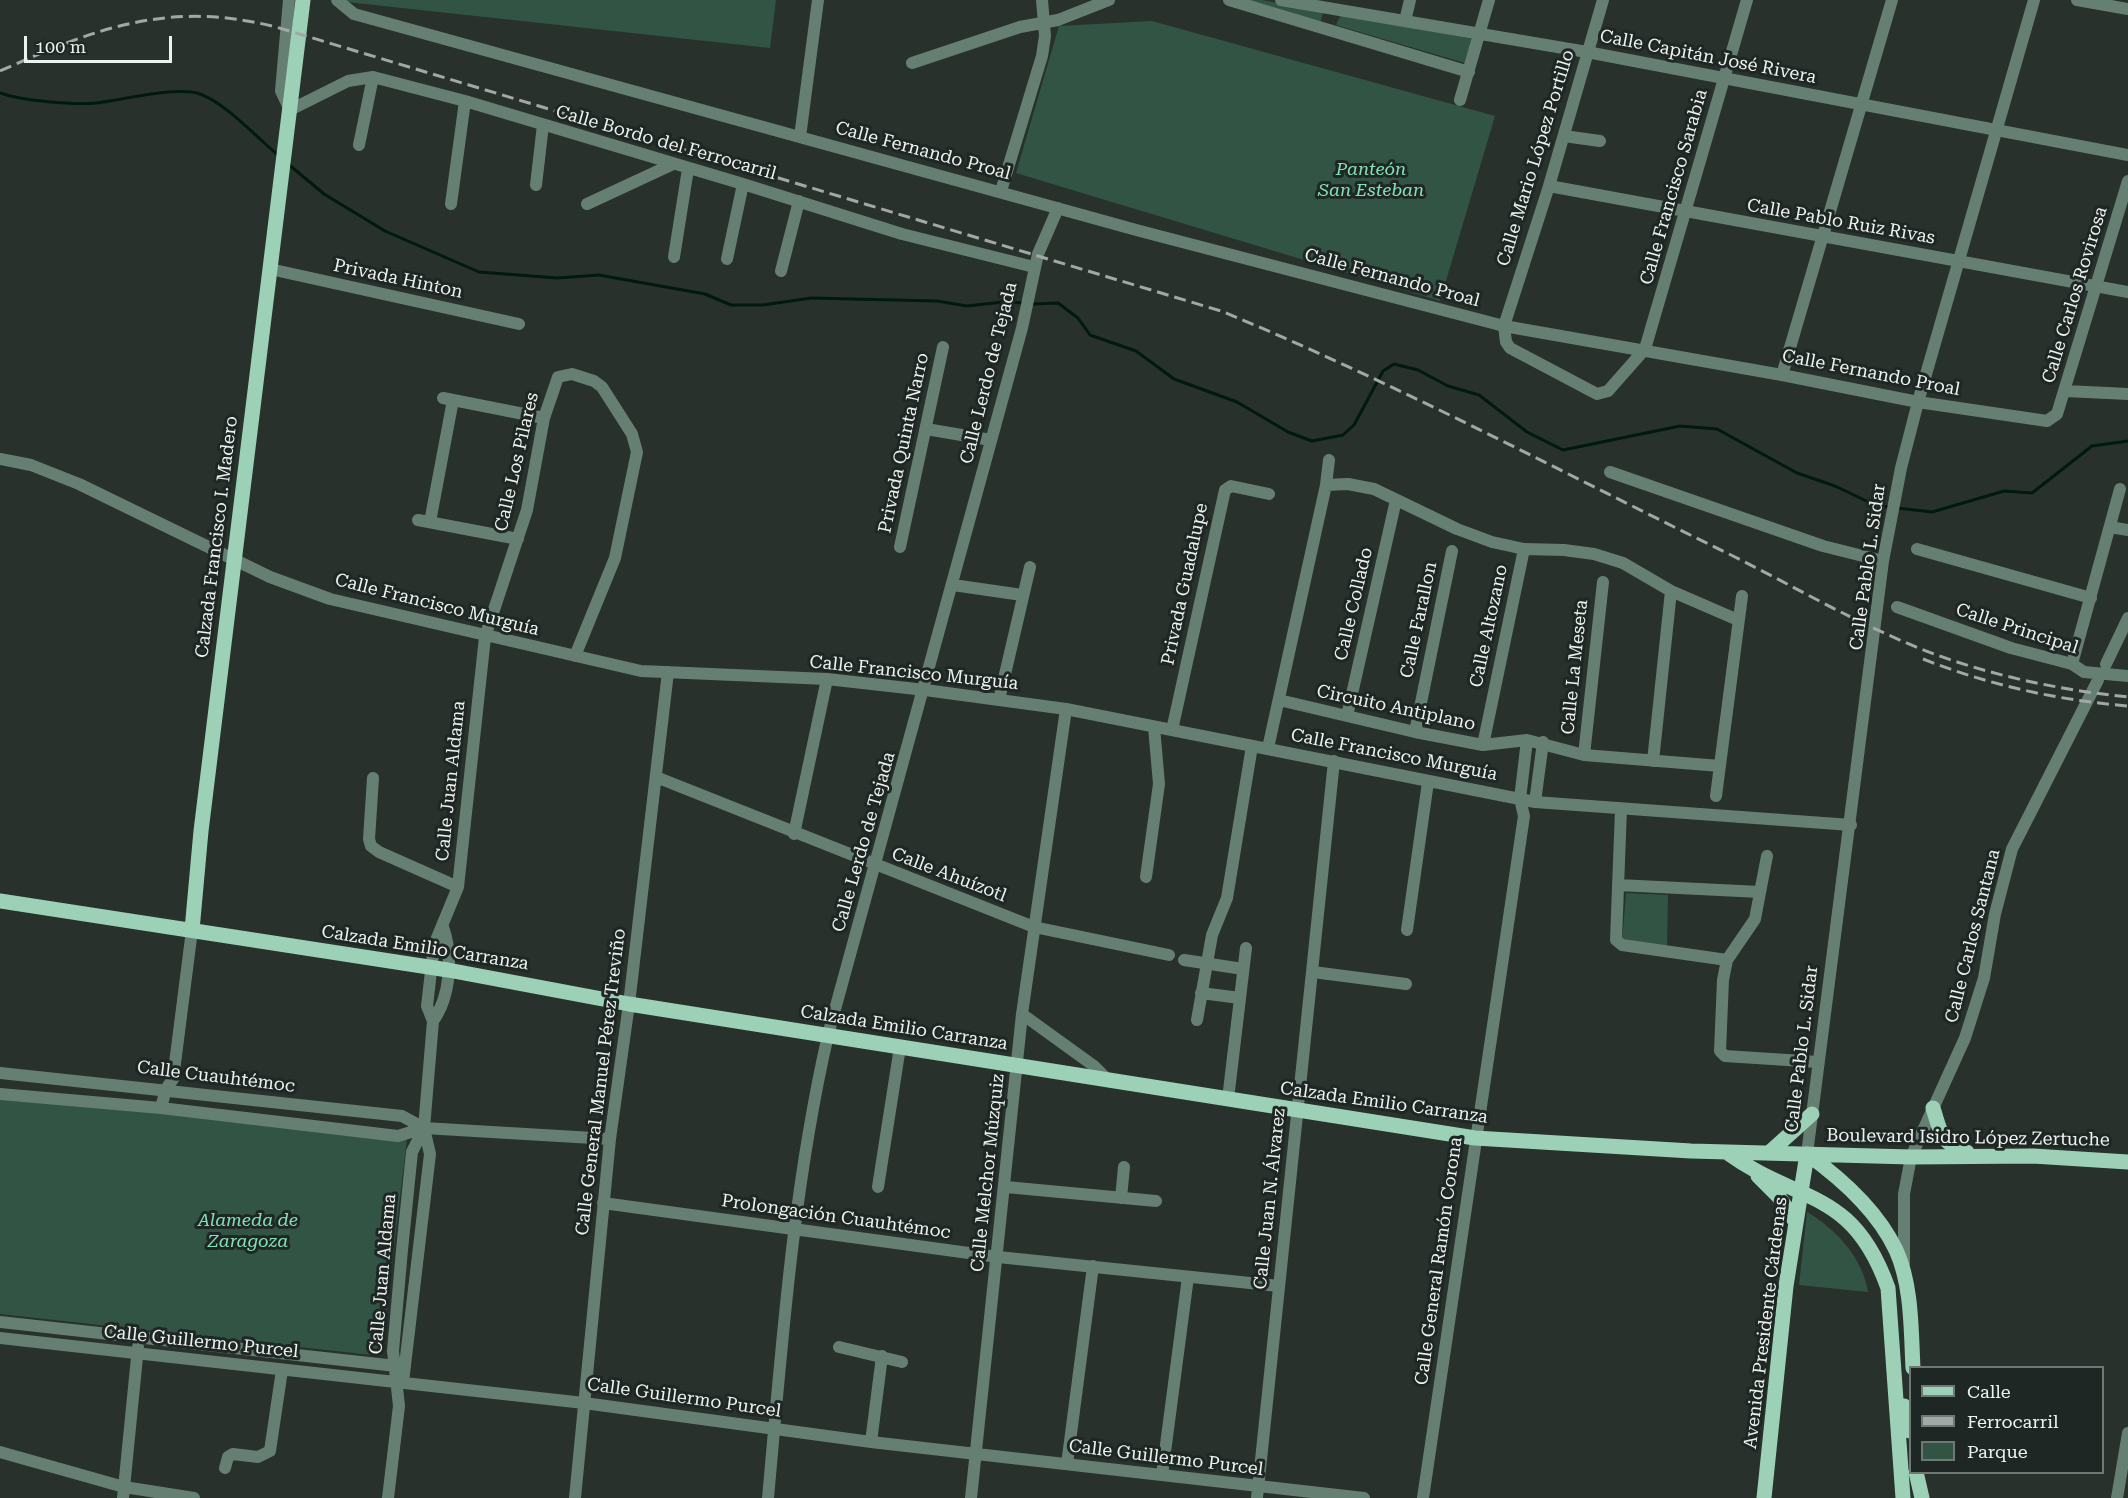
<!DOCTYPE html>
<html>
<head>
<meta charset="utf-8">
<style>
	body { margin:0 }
	#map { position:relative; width:2128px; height:1498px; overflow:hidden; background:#28312c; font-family:"Roboto Serif",serif }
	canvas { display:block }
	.legend { position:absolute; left:1909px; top:1366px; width:195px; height:108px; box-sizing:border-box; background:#1e2723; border:2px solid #707875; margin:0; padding:8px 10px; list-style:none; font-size:18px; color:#ecf2ef }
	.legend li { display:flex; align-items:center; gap:12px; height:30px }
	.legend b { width:30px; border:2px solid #707875 }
	.scale { position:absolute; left:24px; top:36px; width:148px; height:27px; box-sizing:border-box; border:3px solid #ecf2ef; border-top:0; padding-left:8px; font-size:18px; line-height:21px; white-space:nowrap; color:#ecf2ef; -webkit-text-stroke:4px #1e2723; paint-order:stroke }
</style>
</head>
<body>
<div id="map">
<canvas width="2128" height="1498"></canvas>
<ul class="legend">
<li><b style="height:8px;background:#9cd1b8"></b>Calle</li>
<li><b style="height:8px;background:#a2a9a5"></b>Ferrocarril</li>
<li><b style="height:16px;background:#325445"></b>Parque</li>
</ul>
<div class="scale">100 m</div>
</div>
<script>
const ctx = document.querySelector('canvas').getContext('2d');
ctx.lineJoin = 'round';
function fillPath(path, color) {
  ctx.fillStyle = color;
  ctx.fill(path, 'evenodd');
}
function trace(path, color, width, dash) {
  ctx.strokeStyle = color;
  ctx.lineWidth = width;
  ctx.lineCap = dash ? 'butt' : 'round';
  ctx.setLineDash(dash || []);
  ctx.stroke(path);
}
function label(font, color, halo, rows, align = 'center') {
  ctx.font = font + ' "Roboto Serif",serif';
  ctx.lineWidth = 6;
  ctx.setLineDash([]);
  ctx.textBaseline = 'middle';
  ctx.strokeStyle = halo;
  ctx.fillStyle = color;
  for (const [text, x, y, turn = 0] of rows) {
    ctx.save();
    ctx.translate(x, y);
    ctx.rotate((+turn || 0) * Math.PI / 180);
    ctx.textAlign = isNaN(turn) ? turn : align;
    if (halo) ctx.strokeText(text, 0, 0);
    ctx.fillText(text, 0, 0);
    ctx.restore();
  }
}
fillPath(new Path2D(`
	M 347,0 L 776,0 L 770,48 L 347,2 Z
	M 1239,0 L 1262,0 L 1323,12 L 1320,24 Z
	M 1341,14 L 1472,39 L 1465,63 L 1336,25 Z
	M 1152,21 L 1495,116 L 1440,301 L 1016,173 L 1059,26 Z
	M 1626,893 L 1668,895 L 1667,947 L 1622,943 Z
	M 0,1094 L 407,1139 L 381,1356 L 0,1314 Z
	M 1807,1212 C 1836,1229 1863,1258 1868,1292 L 1799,1285 Z`), '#325445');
trace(new Path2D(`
	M 0,93 C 22,101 73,105 96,103 C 121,100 175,87 197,93 C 224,101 256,137 278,155
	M 287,163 L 324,194 L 385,231 L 479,272 L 557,278 L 599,275 L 705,294 L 731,305 L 763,305 L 811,298 L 937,301 L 967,306 L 1003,302 L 1025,303
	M 1032,304 L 1058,303 L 1078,318 L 1090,335 L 1136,351 L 1174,379 L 1237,402 L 1288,432 L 1312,441 L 1343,435 L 1354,425 L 1383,371 L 1394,364 L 1418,370 L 1448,386 L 1479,395 L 1527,432 L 1563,450 L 1680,426 L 1717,429 L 1797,473 L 1835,486 L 1877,506 L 1890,507
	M 1897,508 L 1932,512 L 2004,491 L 2032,493 L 2092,446 L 2128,441`), '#001a0e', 3);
trace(new Path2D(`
	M 289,0 L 281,91 L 290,110 L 348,81 L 373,77 L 465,101 L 743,184 L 902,234 L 1034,267
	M 337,0 L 354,14 L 1140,231 L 1504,326 L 1782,375 L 1918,402 L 2047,421 L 2057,414 L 2128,181
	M 1229,0 L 1469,72
	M 1281,0 L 1587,52 L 2128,155
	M 1603,0 L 1549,186 L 1504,326 L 1506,342 L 1510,348 L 1597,394 L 1608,391 L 1645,349 L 1747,0
	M 2077,0 L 2128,9
	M 1405,21 L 1410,0
	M 912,63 L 1020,27 L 1058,20 L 1109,0
	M 1460,100 L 1489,0
	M 1564,136 L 1600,141
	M 800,137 L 818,0
	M 359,145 L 373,77
	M 536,185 L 543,125
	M 1549,186 L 2128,292
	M 1001,191 L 1042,56 L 1045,36 L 1042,0
	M 451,204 L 465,101
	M 587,204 L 673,164
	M 674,257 L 688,169
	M 727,259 L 743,184
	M 270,269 L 519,324
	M 781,271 L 799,201
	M 1782,375 L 1892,0
	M 2065,391 L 2128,394
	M 443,398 L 544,418
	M 926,429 L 991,440
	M 0,459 L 31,465 L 79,484 L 270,577 L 330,599 L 641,671 L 827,679 L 925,690 L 1066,709 L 1535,802 L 1851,825
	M 1610,472 L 1823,546 L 1883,561
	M 1326,485 L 1348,484 L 1374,489 L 1457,529 L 1492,542 L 1524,549 L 1564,550 L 1594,554 L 1623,563 L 1671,591 L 1738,620
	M 418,520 L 518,539
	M 430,522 L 453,400
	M 2110,527 L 2128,530
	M 900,547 L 943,347
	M 1917,549 L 2091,598
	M 953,585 L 1022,595
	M 1897,607 L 2011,648 L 2072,664 L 2084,672 L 2128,676
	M 2072,664 L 2120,489
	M 2106,664 L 2128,618
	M 999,700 L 1030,567
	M 1279,700 L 1415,732 L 1483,745 L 1527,740 L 1584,755 L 1720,766
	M 1347,716 L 1396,500
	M 1172,730 L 1225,490 L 1231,486 L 1269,494
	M 1415,732 L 1452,551
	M 1483,745 L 1524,549
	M 1268,748 L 1326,485 L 1329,460
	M 1584,755 L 1603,582
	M 1653,761 L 1671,591
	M 656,777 L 1034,927 L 1169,955
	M 373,778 L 369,839 L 371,846 L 379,852 L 458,887
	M 1716,796 L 1742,596
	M 1535,802 L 1543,742
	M 1621,809 L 1616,940 L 1622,945 L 1727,960
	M 794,834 L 827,679
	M 1767,856 L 1755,919 L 1727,960 L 1723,980 L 1720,1051 L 1725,1056 L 1818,1062
	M 1146,877 L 1159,784 L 1154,727
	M 1618,885 L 1760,892
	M 1407,930 L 1428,782
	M 1184,960 L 1243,969
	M 1313,972 L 1406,984
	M 1201,993 L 1240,998
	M 1022,1014 L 1094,1066 L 1107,1079
	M 1197,1020 L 1212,935 L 1227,898 L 1252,746
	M 433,1021 C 451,996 453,955 443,927
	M 0,1073 L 402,1116 L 424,1128
	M 0,1094 L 161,1108 L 398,1136 L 424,1128 L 610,1139
	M 1228,1099 L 1246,948
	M 161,1108 L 166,1089 L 173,1079 L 192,930
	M 1807,1154 L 1883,561 L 1901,468 L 1918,402 L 2034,0
	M 878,1187 L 900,1047
	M 1006,1187 L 1156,1201
	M 1121,1198 L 1124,1167
	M 603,1203 L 998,1257 L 1279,1286
	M 1904,1264 L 1904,1194 L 1911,1157 L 1965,1038 L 1984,978 L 1995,914 L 2012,849 L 2098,680
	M 0,1322 L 405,1367
	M 0,1338 L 584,1403 L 871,1442 L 1364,1498
	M 839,1347 L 902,1362
	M 403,1382 L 430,1154 L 424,1128 L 433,1021 L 427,1006 L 434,945 L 458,887 L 485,637 L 527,510 L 544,418 L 558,377 L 572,374 L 594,381 L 602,387 L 632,434 L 637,452 L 615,558 L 575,656
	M 871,1442 L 882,1356
	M 0,1452 L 124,1487 L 194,1498
	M 1067,1464 L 1093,1266
	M 225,1468 L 228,1457 L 233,1454 L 258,1457 L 270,1451 L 282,1370
	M 1162,1475 L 1188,1277
	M 123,1498 L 138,1347
	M 388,1498 L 399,1406 L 393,1351 L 402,1250 L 412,1152 L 424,1128
	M 575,1498 L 610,1139 L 629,1004 L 668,672
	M 768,1498 C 782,1343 793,1188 828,1035 L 1022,328 L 1038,254 L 1058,208
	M 971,1498 L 1022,1014 L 1066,709
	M 1257,1498 L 1334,761
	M 1423,1498 L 1524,816 L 1520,799 L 1527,740
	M 2117,1498 L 2128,1433`), '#667f73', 12);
trace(new Path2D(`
	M 0,901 L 448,970 L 629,1004 L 1475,1138 L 1691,1151 L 1911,1157 L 2033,1156 L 2128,1162
	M 192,930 L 201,831 L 303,0
	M 1933,1108 C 1941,1133 1940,1143 1967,1152
	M 1771,1151 L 1812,1114
	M 1726,1152 C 1799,1205 1852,1187 1888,1288 L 1903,1498
	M 1807,1154 C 1842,1179 1877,1210 1896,1250 C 1912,1285 1911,1330 1913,1368
	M 1758,1176 L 1779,1197 L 1795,1221
	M 1904,1406 L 1910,1431
	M 1916,1472 L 1922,1498
	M 1764,1498 L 1786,1286 L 1807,1154`), '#9cd1b8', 15);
trace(new Path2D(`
	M 0,71 C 96,28 169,0 276,27 L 1221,311 C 1396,383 1563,473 1733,556 C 1789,584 1844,616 1902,641 C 1973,672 2051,689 2128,697
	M 1923,659 C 1989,685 2056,700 2128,706`), '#a2a9a5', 3, [12, 6]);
label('18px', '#ecf2ef', '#1e2723', [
	["Calle Capitán José Rivera",1708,57,11],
	["Calle Bordo del Ferrocarril",666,143,16],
	["Calle Fernando Proal",923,151,15],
	["Calle Mario López Portillo",1536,158,-73],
	["Calle Francisco Sarabia",1674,187,-74],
	["Calle Pablo Ruiz Rivas",1841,222,10],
	["Calle Fernando Proal",1392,278,15],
	["Privada Hinton",398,279,12],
	["Calle Carlos Rovirosa",2075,295,-73],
	["Calle Lerdo de Tejada",989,373,-76],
	["Calle Fernando Proal",1871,373,11],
	["Privada Quinta Narro",904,443,-78],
	["Calle Los Pilares",517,462,-77],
	["Calzada Francisco I. Madero",217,537,-83],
	["Calle Pablo L. Sidar",1868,567,-82],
	["Privada Guadalupe",1185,584,-78],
	["Calle Collado",1354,604,-77],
	["Calle Francisco Murguía",437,605,14],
	["Calle Farallon",1419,620,-78],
	["Calle Altozano",1489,626,-78],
	["Calle Principal",2017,629,18],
	["Calle La Meseta",1575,667,-84],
	["Calle Francisco Murguía",914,673,6],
	["Circuito Antiplano",1396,708,12],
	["Calle Francisco Murguía",1394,755,11],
	["Calle Juan Aldama",451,781,-84],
	["Calle Lerdo de Tejada",864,842,-74],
	["Calle Ahuízotl",949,875,21],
	["Calle Carlos Santana",1973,936,-76],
	["Calzada Emilio Carranza",425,948,9],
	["Calzada Emilio Carranza",904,1028,9],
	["Calle Pablo L. Sidar",1802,1049,-83],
	["Calle Cuauhtémoc",216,1077,7],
	["Calle General Manuel Pérez Treviño",601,1082,-83],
	["Calzada Emilio Carranza",1384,1103,8],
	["Boulevard Isidro López Zertuche",1968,1138,1],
	["Calle Melchor Múzquiz",988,1173,-84],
	["Calle Juan N. Álvarez",1270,1199,-84],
	["Prolongación Cuauhtémoc",836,1217,8],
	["Calle General Ramón Corona",1439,1261,-82],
	["Calle Juan Aldama",383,1274,-85],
	["Avenida Presidente Cárdenas",1766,1323,-83],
	["Calle Guillermo Purcel",201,1342,6],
	["Calle Guillermo Purcel",684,1398,8],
	["Calle Guillermo Purcel",1166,1458,7]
]);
label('italic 18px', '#84e1b9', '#1e2723', [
	["Panteón",1371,170],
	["San Esteban",1371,191],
	["Alameda de",248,1221],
	["Zaragoza",248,1242]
]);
</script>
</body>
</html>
